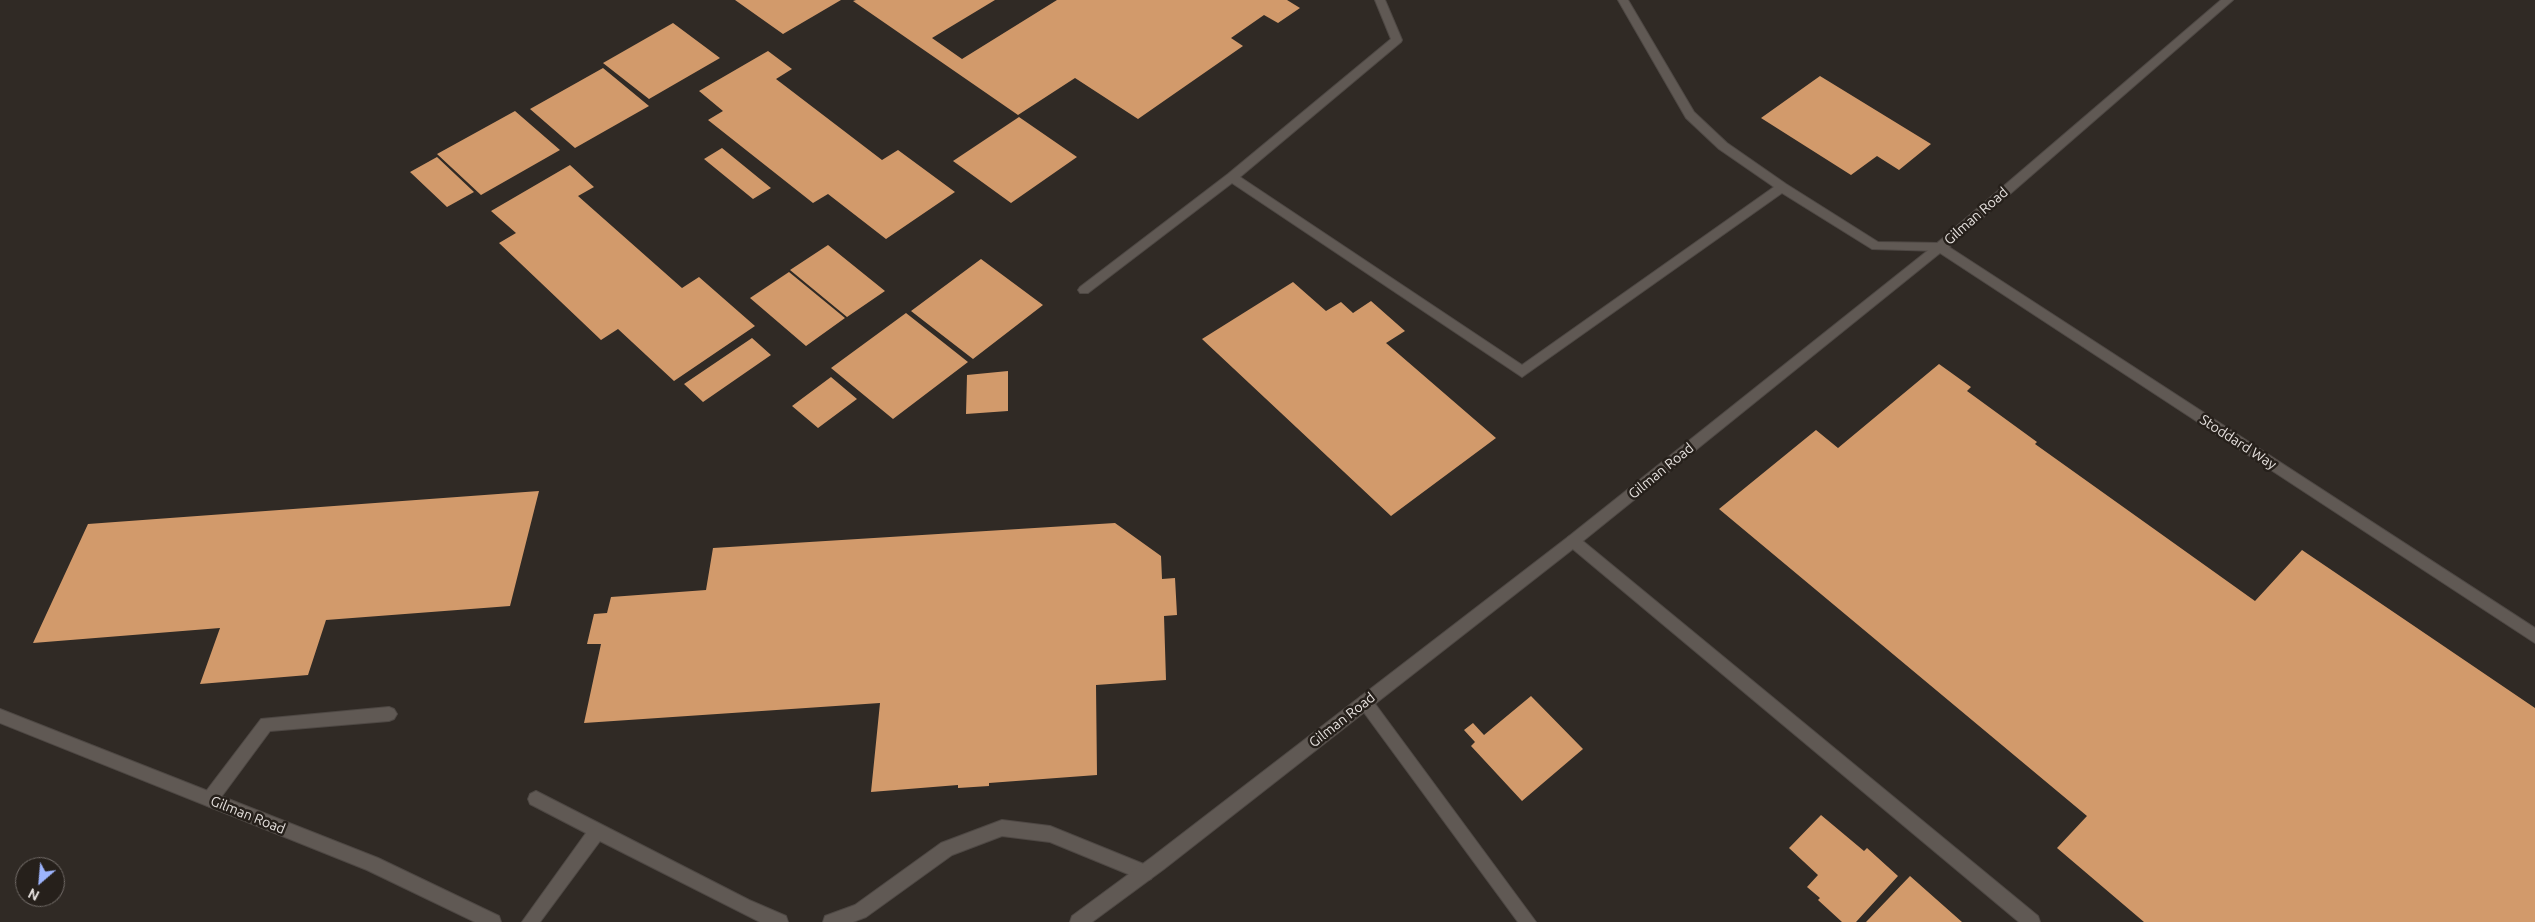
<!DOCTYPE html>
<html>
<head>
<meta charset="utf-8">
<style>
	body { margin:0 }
	#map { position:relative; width:2535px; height:922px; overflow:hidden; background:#302a25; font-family:Ubuntu,sans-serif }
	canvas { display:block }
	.north { position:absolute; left:15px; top:857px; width:50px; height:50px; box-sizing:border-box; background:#26201b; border:1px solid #736d69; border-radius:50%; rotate:207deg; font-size:14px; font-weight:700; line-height:20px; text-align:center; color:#e6e1de }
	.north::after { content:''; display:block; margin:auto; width:18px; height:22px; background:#9db4fd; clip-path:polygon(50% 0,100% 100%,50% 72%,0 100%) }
</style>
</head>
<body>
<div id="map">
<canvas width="2535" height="922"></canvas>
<div class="north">N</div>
</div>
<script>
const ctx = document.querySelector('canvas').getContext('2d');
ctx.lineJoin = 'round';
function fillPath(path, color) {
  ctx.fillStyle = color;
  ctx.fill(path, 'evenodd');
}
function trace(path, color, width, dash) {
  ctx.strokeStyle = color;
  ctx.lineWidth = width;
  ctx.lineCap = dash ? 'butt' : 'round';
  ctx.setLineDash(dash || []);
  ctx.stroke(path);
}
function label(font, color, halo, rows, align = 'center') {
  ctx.font = font + ' Ubuntu,sans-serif';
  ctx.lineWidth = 5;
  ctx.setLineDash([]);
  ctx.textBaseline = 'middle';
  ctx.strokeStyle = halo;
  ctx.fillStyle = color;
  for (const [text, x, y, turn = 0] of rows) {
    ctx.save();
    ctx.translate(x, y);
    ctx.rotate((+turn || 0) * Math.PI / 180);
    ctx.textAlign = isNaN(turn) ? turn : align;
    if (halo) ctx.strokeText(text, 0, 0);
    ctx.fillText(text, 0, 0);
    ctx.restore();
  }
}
fillPath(new Path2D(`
	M 735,0 L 841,0 L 783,34 Z
	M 856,0 L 995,0 L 932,38 L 962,59 L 1057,0 L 1287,0 L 1300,8 L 1278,23 L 1264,15 L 1231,38 L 1243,46 L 1138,119 L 1075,78 L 1018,115 L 853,1 Z
	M 673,23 L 720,58 L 649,99 L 603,63 Z
	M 768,51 L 792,69 L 776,79 L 882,160 L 898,150 L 955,192 L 886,239 L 828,194 L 813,203 L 708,120 L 723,111 L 699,91 Z
	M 603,68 L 649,106 L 575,148 L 530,109 Z
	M 1820,76 L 1931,144 L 1899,170 L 1877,156 L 1851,175 L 1761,118 Z
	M 515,111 L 560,150 L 481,195 L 437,154 Z
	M 1019,117 L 1077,157 L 1011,203 L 953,161 Z
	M 722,148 L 771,188 L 753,199 L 704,159 Z
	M 437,157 L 474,192 L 447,207 L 410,172 Z
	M 570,165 L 594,187 L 578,196 L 682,288 L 699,277 L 755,326 L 674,381 L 618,329 L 601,340 L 499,243 L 516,233 L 491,211 Z
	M 828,245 L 885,291 L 847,317 L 790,270 Z
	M 981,259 L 1043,305 L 973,359 L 911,311 Z
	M 789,272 L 845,318 L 806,346 L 750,298 Z
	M 1293,282 L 1326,311 L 1341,302 L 1353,313 L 1371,301 L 1405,331 L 1386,343 L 1496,438 L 1391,516 L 1202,339 Z
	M 906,313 L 968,362 L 893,419 L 831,368 Z
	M 752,338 L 771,355 L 703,402 L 684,384 Z
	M 1939,364 L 1971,387 L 1967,391 L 2037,442 L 2035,444 L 2255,601 L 2302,550 L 2535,708 L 2535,922 L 2144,922 L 2057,848 L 2087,816 L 1719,509 L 1816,430 L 1838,448 Z
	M 1008,371 L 1008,411 L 966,414 L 967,375 Z
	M 831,377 L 857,399 L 818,428 L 792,406 Z
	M 539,491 L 510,606 L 326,620 L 308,675 L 200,684 L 220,628 L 33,643 L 88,524 Z
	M 1115,523 L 1161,556 L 1162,579 L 1175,578 L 1177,615 L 1164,616 L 1166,680 L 1096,685 L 1097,775 L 989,783 L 989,786 L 958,788 L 958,785 L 871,792 L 880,703 L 584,723 L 601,644 L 587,644 L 594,614 L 607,613 L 611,597 L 706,590 L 713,548 Z
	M 1531,696 L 1583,749 L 1522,801 L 1471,746 L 1475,742 L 1464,730 L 1473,723 L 1484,735 Z
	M 1821,815 L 1864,851 L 1867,848 L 1898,876 L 1856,922 L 1842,922 L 1818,900 L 1820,898 L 1807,887 L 1818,875 L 1789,848 Z
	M 1910,876 L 1962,922 L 1866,922 Z`), '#d29a6b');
const service = new Path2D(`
	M 1375,0 L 1385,0 L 1402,40 L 1401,42 L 1240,177 L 1522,365 L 1774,187 L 1719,149 L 1686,118 L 1618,0 L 1628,0 L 1694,112 L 1727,143 L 1786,184 L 1878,242 L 1940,243 L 1946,247 L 1940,251 L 1872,249 L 1782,193 L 1522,377 L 1232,183 L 1088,293 L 1080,293 L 1078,290 L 1080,287 L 1228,174 L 1391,39 Z
	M 1573,535 L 1578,537 L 2038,916 L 2040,922 L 2019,922 L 1568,545 L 1566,541 L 1568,537 Z
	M 1365,695 L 1370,697 L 1536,922 L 1518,922 L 1360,707 L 1357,702 L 1360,697 Z
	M 389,707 L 394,709 L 397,714 L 394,719 L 389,721 L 270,731 L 216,804 L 210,807 L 204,804 L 202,799 L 204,794 L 261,719 Z
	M 536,791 L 749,900 L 786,916 L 788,922 L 760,922 L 600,841 L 540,922 L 522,922 L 586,833 L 530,804 L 528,799 L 530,794 Z
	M 1002,820 L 1050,826 L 1151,867 L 1153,873 L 1151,879 L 1145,881 L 1050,842 L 1002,836 L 952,855 L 866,917 L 853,922 L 823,922 L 825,916 L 855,905 L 941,843 Z`);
const minor = new Path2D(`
	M 2221,0 L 2233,0 L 1949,247 L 2535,628 L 2535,643 L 1940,253 L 1578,545 L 1164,869 L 1092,922 L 1070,922 L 1072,916 L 1152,857 L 1568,537 L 1936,244 Z
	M 0,709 L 378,858 L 499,916 L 501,922 L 475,922 L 367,870 L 0,723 Z`);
trace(service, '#4e4844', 2);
trace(minor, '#4e4844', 2);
fillPath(service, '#605954');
fillPath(minor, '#605954');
label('14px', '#e6e1de', '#26201b', [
	["Gilman Road",1976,216,-41],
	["Stoddard Way",2238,442,33],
	["Gilman Road",1661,471,-39],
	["Gilman Road",1342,720,-38],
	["Gilman Road",248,815,22]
]);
</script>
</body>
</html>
